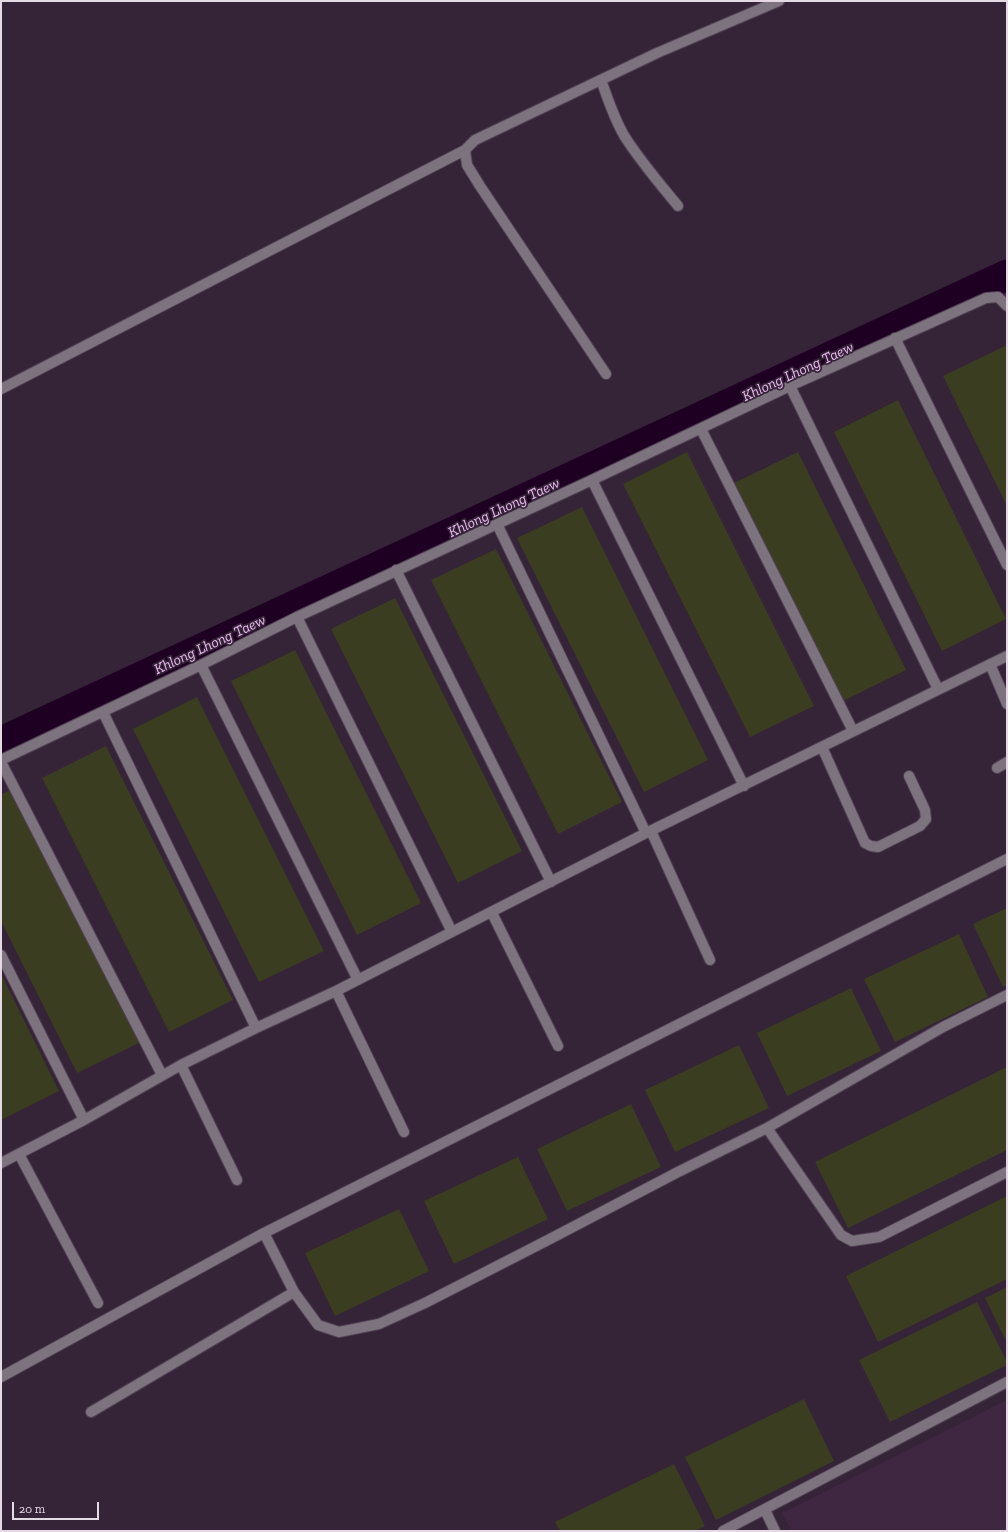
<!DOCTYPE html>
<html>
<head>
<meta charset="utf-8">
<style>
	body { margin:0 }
	#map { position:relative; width:1008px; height:1532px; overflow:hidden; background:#352338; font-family:"Zilla Slab",serif }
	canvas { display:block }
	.frame { position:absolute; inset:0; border:2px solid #e5d9e6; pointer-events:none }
	.scale { position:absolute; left:12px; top:1502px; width:87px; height:18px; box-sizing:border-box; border:2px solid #e5d9e6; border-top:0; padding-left:5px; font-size:12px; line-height:14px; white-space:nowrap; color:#e5d9e6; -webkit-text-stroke:3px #352338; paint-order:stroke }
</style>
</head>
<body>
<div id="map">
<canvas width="1008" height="1532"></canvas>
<div class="frame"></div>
<div class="scale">20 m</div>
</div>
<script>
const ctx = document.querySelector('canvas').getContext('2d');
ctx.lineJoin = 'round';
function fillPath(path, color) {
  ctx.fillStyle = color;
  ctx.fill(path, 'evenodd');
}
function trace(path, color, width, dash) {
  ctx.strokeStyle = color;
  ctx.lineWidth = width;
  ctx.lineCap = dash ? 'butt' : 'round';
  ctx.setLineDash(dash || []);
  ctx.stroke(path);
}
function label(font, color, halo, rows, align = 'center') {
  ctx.font = font + ' "Zilla Slab",serif';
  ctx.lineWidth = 3.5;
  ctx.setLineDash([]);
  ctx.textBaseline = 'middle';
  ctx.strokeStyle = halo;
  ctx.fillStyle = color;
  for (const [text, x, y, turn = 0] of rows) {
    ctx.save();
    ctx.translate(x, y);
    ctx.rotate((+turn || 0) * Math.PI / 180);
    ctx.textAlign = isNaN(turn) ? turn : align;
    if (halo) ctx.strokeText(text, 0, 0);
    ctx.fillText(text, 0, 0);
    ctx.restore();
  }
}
fillPath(new Path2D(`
	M 1007,1400 L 1007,1531 L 792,1531 L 782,1513 Z`), '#3f2742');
trace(new Path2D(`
	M 1,742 L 1007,275`), '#1e0122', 31);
fillPath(new Path2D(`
	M 1007,345 L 1007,506 L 943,376 Z
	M 898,400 L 1006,619 L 942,651 L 834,432 Z
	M 687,452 L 814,706 L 750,737 L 623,484 Z
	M 798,452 L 906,670 L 843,701 L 734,483 Z
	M 582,507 L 708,760 L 644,792 L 517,538 Z
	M 496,549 L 622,802 L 558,834 L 431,580 Z
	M 395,598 L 522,851 L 458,883 L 331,629 Z
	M 295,650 L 421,903 L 357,935 L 231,681 Z
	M 197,697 L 324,951 L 259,982 L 133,729 Z
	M 106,746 L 233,1000 L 169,1032 L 42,778 Z
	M 14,788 L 141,1042 L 77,1073 L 1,921 L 1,795 Z
	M 1007,908 L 1007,985 L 1003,987 L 973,924 Z
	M 959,934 L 988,997 L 895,1042 L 864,979 Z
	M 1,974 L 59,1091 L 1,1120 Z
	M 851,988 L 881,1051 L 787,1096 L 757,1033 Z
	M 739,1045 L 769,1108 L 675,1152 L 645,1090 Z
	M 1007,1067 L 1007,1150 L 848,1228 L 815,1162 Z
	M 631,1104 L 661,1167 L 567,1211 L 537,1149 Z
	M 518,1157 L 548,1219 L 454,1264 L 424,1201 Z
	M 1007,1196 L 1007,1279 L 878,1342 L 846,1276 Z
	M 399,1209 L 429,1271 L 335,1316 L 305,1253 Z
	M 1007,1287 L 1007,1343 L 985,1298 Z
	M 977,1302 L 1007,1362 L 1007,1365 L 890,1422 L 859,1360 Z
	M 804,1399 L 834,1461 L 716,1520 L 685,1457 Z
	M 674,1464 L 705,1526 L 695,1531 L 560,1531 L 555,1522 Z`), '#3b3d20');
const minor = new Path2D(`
	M 601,80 C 608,99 614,119 625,137 C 641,162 660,184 678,206
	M 895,338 L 1007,565
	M 606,374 L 480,186 L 467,165 L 465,150 L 475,140 L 657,53 L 779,1
	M 790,386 L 938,689
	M 1,389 L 465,150
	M 701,429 L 853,731
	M 592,480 L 744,786
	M 497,524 L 646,833
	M 396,570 L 551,882
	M 297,617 L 452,932
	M 990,664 L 1007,704
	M 201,665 L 358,980
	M 103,712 L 256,1028
	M 822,747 L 865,843 L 871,846 L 878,847 L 920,826 L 926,819 L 925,810 L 909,776
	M 1,760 L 201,665 L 297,617 L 592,480 L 790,386 L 986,298 L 998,297 L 1007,306
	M 1,762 L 162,1075
	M 997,768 L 1007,762
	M 651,831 L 710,960
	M 492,913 L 558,1046
	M 1,955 L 84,1120
	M 336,991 L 404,1132
	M 181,1065 L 237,1180
	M 767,1128 L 841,1235 L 852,1241 L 879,1237 L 1007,1172
	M 19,1154 L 98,1303
	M 1,1163 L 84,1120 L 181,1065 L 256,1028 L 336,991 L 646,833 L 1007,656
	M 264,1233 L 294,1292 L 318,1325 L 339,1332 L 379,1324 L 425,1303 L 548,1240 L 678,1172 L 767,1128 L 943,1027 L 1007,995
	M 1,1377 L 264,1233 L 1007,859
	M 91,1412 L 294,1292
	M 765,1510 L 775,1531
	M 723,1531 L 1007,1382`);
trace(minor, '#514054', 12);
trace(minor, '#7d737e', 10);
label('italic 15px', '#edbaf3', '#352338', [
	["Khlong Lhong Taew",798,372,-25],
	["Khlong Lhong Taew",504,508,-25],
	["Khlong Lhong Taew",210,645,-25]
]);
</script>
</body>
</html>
